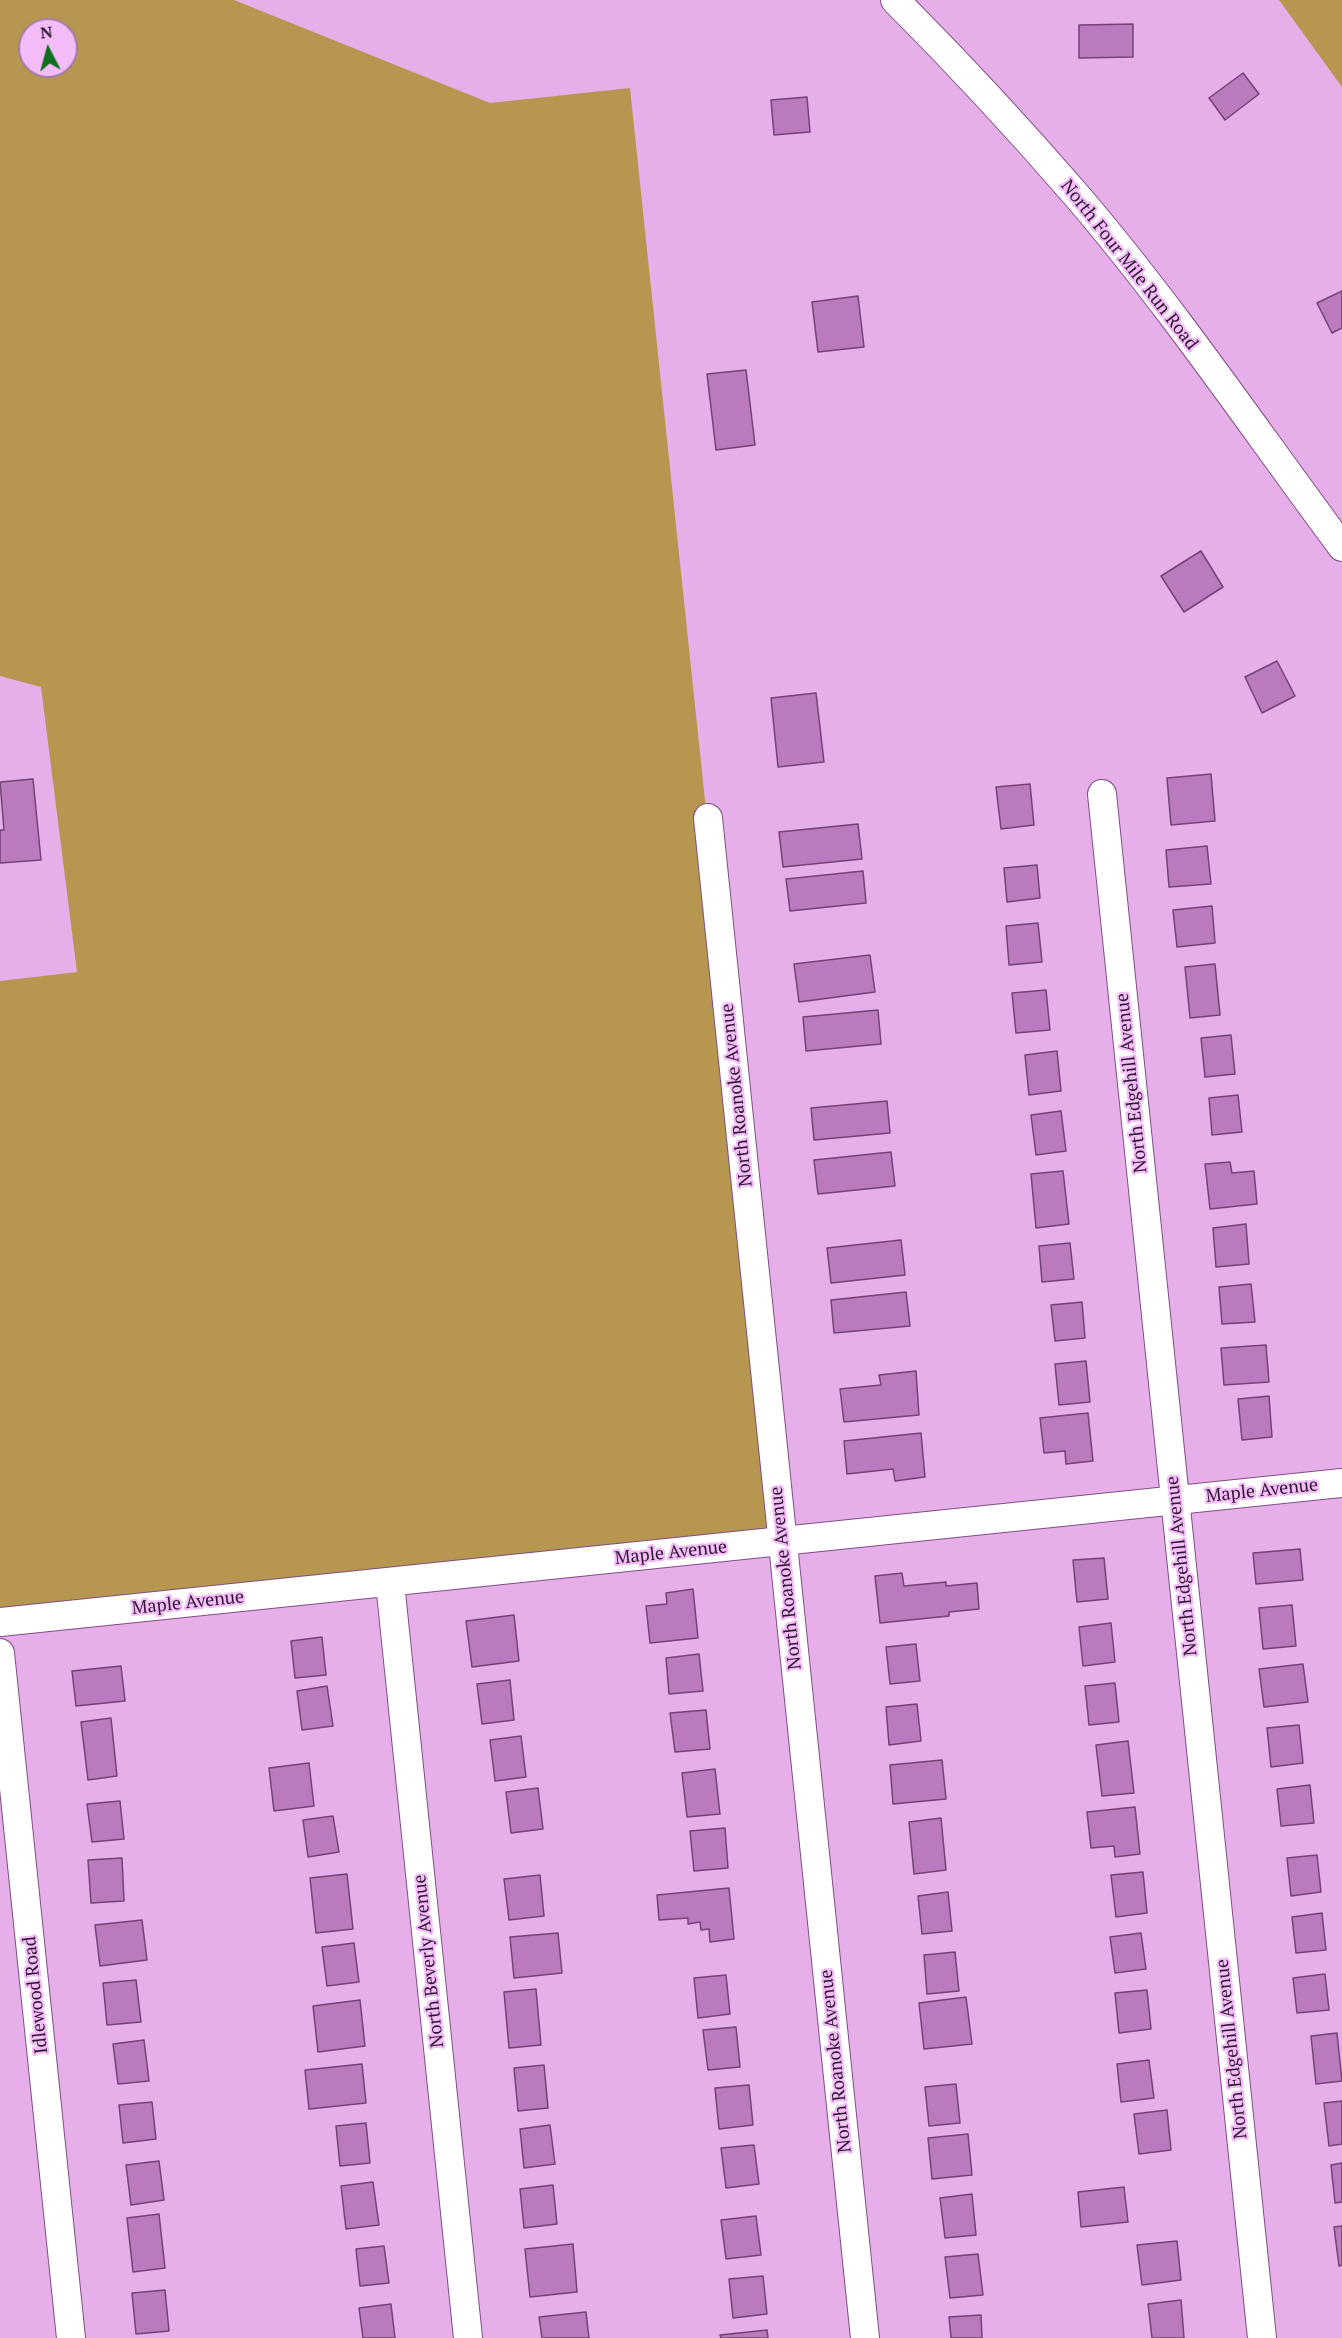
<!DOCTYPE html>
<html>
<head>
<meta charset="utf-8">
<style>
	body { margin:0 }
	#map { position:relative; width:1342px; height:2338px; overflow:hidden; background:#e7afea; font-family:"PT Serif",serif }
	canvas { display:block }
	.north { position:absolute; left:18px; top:18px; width:60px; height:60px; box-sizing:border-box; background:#f4bcf8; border:2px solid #a47aa7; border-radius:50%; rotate:354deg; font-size:16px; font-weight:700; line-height:24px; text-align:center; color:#2c172e }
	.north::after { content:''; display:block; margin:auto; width:21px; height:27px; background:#0d6e1b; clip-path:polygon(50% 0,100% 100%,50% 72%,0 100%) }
</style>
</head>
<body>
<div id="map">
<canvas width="1342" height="2338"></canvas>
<div class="north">N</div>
</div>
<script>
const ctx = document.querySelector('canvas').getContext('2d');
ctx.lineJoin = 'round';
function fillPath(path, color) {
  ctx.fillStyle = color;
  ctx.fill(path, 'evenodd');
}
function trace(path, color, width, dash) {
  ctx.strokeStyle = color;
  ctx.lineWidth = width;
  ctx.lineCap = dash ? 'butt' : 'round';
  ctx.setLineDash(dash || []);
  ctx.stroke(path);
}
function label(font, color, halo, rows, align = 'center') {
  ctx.font = font + ' "PT Serif",serif';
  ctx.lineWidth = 4.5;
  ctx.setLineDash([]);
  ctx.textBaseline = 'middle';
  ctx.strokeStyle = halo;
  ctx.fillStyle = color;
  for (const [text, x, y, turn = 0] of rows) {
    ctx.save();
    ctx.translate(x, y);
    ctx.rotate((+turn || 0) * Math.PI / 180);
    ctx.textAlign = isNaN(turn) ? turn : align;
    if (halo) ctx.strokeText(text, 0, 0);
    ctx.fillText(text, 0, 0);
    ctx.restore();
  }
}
fillPath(new Path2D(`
	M 0,0 L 234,0 L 490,103 L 630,88 L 783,1541 L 0,1622 L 0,981 L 77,972 L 41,687 L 0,676 ZM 30,30 L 66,30 L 66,66 L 30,66 Z
	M 1279,0 L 1342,0 L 1342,87 Z`), '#b79650');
const building = new Path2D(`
	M 1133,24 L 1133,57 L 1079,58 L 1079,25 Z
	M 1243,73 L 1259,94 L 1225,120 L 1209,98 Z
	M 807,97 L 810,132 L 774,135 L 771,100 Z
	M 1342,291 L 1342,328 L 1332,333 L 1317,303 Z
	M 858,296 L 864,347 L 818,352 L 812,302 Z
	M 746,370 L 755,445 L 716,450 L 707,374 Z
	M 1201,551 L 1223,587 L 1184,612 L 1161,576 Z
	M 1277,661 L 1295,696 L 1262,713 L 1245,677 Z
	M 816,693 L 824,762 L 778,767 L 771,698 Z
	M 1211,774 L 1215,821 L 1171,825 L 1167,778 Z
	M 33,779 L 41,860 L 0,863 L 0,830 L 4,830 L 0,782 Z
	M 1030,784 L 1034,825 L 1001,829 L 996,787 Z
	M 858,824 L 862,859 L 783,867 L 779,832 Z
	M 1207,846 L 1211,884 L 1169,887 L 1166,850 Z
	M 1037,865 L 1040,898 L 1007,902 L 1004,868 Z
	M 863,871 L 866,903 L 790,911 L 786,879 Z
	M 1212,906 L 1215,943 L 1177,947 L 1173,910 Z
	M 1038,923 L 1042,962 L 1009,965 L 1006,926 Z
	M 870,955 L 875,992 L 799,1002 L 794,964 Z
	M 1215,964 L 1220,1015 L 1190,1018 L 1185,967 Z
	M 1046,990 L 1050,1030 L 1016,1033 L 1012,993 Z
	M 878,1010 L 881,1044 L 806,1051 L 803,1017 Z
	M 1231,1035 L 1235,1074 L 1205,1077 L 1201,1038 Z
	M 1057,1051 L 1061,1091 L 1029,1095 L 1025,1055 Z
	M 1238,1095 L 1242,1132 L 1212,1135 L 1209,1098 Z
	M 887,1101 L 890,1133 L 814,1140 L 811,1108 Z
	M 1061,1111 L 1066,1151 L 1036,1155 L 1031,1115 Z
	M 891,1152 L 895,1186 L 818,1194 L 814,1160 Z
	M 1230,1162 L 1232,1173 L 1254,1171 L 1257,1204 L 1210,1209 L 1205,1164 Z
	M 1063,1171 L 1069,1224 L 1036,1228 L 1031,1174 Z
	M 1246,1224 L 1249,1264 L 1216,1267 L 1213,1228 Z
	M 901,1240 L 905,1275 L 831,1283 L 827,1248 Z
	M 1070,1243 L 1074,1279 L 1042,1282 L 1039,1246 Z
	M 1251,1284 L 1255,1322 L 1222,1324 L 1219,1287 Z
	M 906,1292 L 910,1326 L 834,1333 L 831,1300 Z
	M 1082,1302 L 1085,1338 L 1055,1341 L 1051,1305 Z
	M 1266,1345 L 1269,1382 L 1224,1385 L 1221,1348 Z
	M 1086,1361 L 1090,1402 L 1059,1405 L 1055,1364 Z
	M 916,1371 L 919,1415 L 844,1422 L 840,1389 L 881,1385 L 879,1375 Z
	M 1269,1396 L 1272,1437 L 1242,1440 L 1238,1399 Z
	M 1088,1413 L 1093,1461 L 1066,1464 L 1065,1451 L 1044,1453 L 1040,1418 Z
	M 921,1433 L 925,1477 L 895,1481 L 893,1469 L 847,1474 L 844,1441 Z
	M 1300,1549 L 1303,1580 L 1256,1584 L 1253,1553 Z
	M 1104,1558 L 1108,1599 L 1077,1602 L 1073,1560 Z
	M 902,1573 L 904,1586 L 946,1582 L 946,1586 L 977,1583 L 979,1609 L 949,1612 L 949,1616 L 880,1623 L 875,1576 Z
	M 693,1589 L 698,1638 L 650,1643 L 646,1606 L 667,1604 L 666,1593 Z
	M 1292,1605 L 1296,1646 L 1263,1649 L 1259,1608 Z
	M 514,1615 L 519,1661 L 472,1667 L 466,1621 Z
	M 1111,1623 L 1115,1662 L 1083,1666 L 1079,1627 Z
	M 322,1637 L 326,1675 L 295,1678 L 291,1641 Z
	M 916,1644 L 920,1681 L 890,1684 L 886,1647 Z
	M 699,1654 L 703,1691 L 669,1694 L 666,1658 Z
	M 1303,1664 L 1308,1702 L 1264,1707 L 1259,1669 Z
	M 121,1666 L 125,1701 L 76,1706 L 72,1671 Z
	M 510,1680 L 514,1720 L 482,1724 L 477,1684 Z
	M 1115,1683 L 1119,1722 L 1089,1725 L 1085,1686 Z
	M 327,1686 L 333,1726 L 302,1730 L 297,1691 Z
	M 917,1704 L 921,1741 L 889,1745 L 886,1707 Z
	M 706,1710 L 710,1749 L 675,1752 L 670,1713 Z
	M 111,1718 L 117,1776 L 88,1780 L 81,1722 Z
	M 1299,1725 L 1303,1763 L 1271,1767 L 1267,1728 Z
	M 521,1736 L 526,1777 L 495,1781 L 490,1740 Z
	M 1128,1741 L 1134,1793 L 1102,1796 L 1096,1745 Z
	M 942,1760 L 946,1799 L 893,1804 L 890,1765 Z
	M 309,1763 L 314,1806 L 274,1811 L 269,1768 Z
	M 715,1769 L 720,1814 L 687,1817 L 682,1773 Z
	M 1310,1785 L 1314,1823 L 1281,1826 L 1277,1789 Z
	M 538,1788 L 543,1829 L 511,1833 L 506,1792 Z
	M 120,1801 L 124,1839 L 92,1842 L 87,1804 Z
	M 1135,1807 L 1140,1854 L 1115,1857 L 1114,1846 L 1091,1848 L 1087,1812 Z
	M 333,1816 L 339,1852 L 308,1857 L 303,1820 Z
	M 941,1818 L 946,1870 L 914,1874 L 909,1822 Z
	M 725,1828 L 728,1868 L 694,1871 L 690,1831 Z
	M 1317,1855 L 1321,1892 L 1291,1896 L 1287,1858 Z
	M 122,1858 L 124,1901 L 91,1903 L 88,1860 Z
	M 1143,1872 L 1147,1913 L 1116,1917 L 1111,1875 Z
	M 347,1874 L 353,1929 L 316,1933 L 310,1878 Z
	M 540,1875 L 544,1916 L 509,1920 L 504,1879 Z
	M 729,1888 L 734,1939 L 710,1942 L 709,1929 L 701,1930 L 700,1922 L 688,1924 L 688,1918 L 659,1920 L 657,1895 Z
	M 948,1892 L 952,1931 L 922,1934 L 918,1896 Z
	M 1322,1913 L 1326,1950 L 1296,1953 L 1292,1917 Z
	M 142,1920 L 147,1960 L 100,1966 L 95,1925 Z
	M 558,1933 L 562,1973 L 514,1978 L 510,1937 Z
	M 1141,1933 L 1146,1969 L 1115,1973 L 1110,1937 Z
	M 354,1943 L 359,1982 L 327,1986 L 322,1947 Z
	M 955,1952 L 959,1991 L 927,1994 L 924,1955 Z
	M 1325,1974 L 1329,2010 L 1297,2013 L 1293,1978 Z
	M 726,1975 L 730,2014 L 698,2018 L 694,1978 Z
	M 136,1980 L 141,2022 L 107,2025 L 103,1983 Z
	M 536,1989 L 541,2045 L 509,2048 L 504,1992 Z
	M 1147,1990 L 1151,2029 L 1119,2033 L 1115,1993 Z
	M 966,1997 L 972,2044 L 924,2049 L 919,2003 Z
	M 360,2000 L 365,2046 L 318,2052 L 313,2006 Z
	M 736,2027 L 740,2067 L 708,2070 L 703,2030 Z
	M 1337,2033 L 1342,2081 L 1316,2084 L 1311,2036 Z
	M 144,2040 L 149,2081 L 118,2084 L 113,2044 Z
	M 1149,2060 L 1154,2098 L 1121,2102 L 1117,2064 Z
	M 362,2064 L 366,2103 L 309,2109 L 305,2070 Z
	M 544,2065 L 548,2108 L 518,2111 L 514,2068 Z
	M 956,2084 L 960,2123 L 929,2126 L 925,2087 Z
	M 749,2085 L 753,2125 L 719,2129 L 715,2088 Z
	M 1342,2101 L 1342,2144 L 1329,2146 L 1324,2103 Z
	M 152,2102 L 156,2139 L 123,2143 L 119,2105 Z
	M 1167,2110 L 1171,2150 L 1139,2154 L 1134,2114 Z
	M 366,2123 L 370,2163 L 340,2166 L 336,2126 Z
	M 550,2125 L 555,2164 L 524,2168 L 520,2129 Z
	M 968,2134 L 972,2175 L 932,2179 L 928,2138 Z
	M 754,2145 L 759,2184 L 726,2188 L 721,2148 Z
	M 159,2161 L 164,2200 L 131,2205 L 126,2165 Z
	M 1342,2163 L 1342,2202 L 1335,2203 L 1331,2165 Z
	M 373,2182 L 379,2225 L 346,2229 L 341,2186 Z
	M 553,2185 L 557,2224 L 524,2228 L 520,2189 Z
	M 1124,2187 L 1128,2222 L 1081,2227 L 1078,2192 Z
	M 972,2194 L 976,2235 L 945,2238 L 940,2198 Z
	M 159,2214 L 165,2268 L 133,2272 L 127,2218 Z
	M 756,2216 L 761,2255 L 726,2259 L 721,2220 Z
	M 1342,2226 L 1342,2265 L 1339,2266 L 1334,2227 Z
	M 1177,2241 L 1181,2280 L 1142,2285 L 1137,2245 Z
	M 573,2244 L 577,2292 L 530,2297 L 525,2249 Z
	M 384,2246 L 389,2283 L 360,2286 L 356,2249 Z
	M 978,2254 L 983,2295 L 950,2298 L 945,2257 Z
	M 763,2276 L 767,2314 L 733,2318 L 729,2279 Z
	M 165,2290 L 169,2331 L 136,2334 L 132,2293 Z
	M 1181,2300 L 1184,2338 L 1152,2338 L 1148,2304 Z
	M 391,2304 L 395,2338 L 363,2338 L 359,2308 Z
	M 586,2312 L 589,2338 L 542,2338 L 539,2317 Z
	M 981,2315 L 982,2338 L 951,2338 L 949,2317 Z
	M 767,2330 L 768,2338 L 721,2338 L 720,2335 Z`);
fillPath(building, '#b97bbd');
trace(building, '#734277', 1.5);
const minor = new Path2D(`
	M 895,0 C 958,63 1019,129 1077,196 C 1172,307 1255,430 1342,547
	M 1102,794 L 1262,2338
	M 708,818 L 865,2338
	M 390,1583 L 468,2338
	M 0,1622 L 1342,1483
	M 0,1653 L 71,2338`);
trace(minor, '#7f4e83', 30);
trace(minor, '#fff', 28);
label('18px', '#2c172e', '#f4bcf8', [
	["North Four Mile Run Road",1129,265,52],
	["North Edgehill Avenue",1132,1083,-96],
	["North Roanoke Avenue",737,1095,-96],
	["Maple Avenue",1262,1491,-6],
	["Maple Avenue",671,1553,-6],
	["North Edgehill Avenue",1182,1566,-96],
	["North Roanoke Avenue",786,1578,-96],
	["Maple Avenue",188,1603,-6],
	["North Beverly Avenue",429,1961,-96],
	["Idlewood Road",36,1995,-96],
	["North Edgehill Avenue",1232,2049,-96],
	["North Roanoke Avenue",836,2061,-96]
]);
</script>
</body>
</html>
